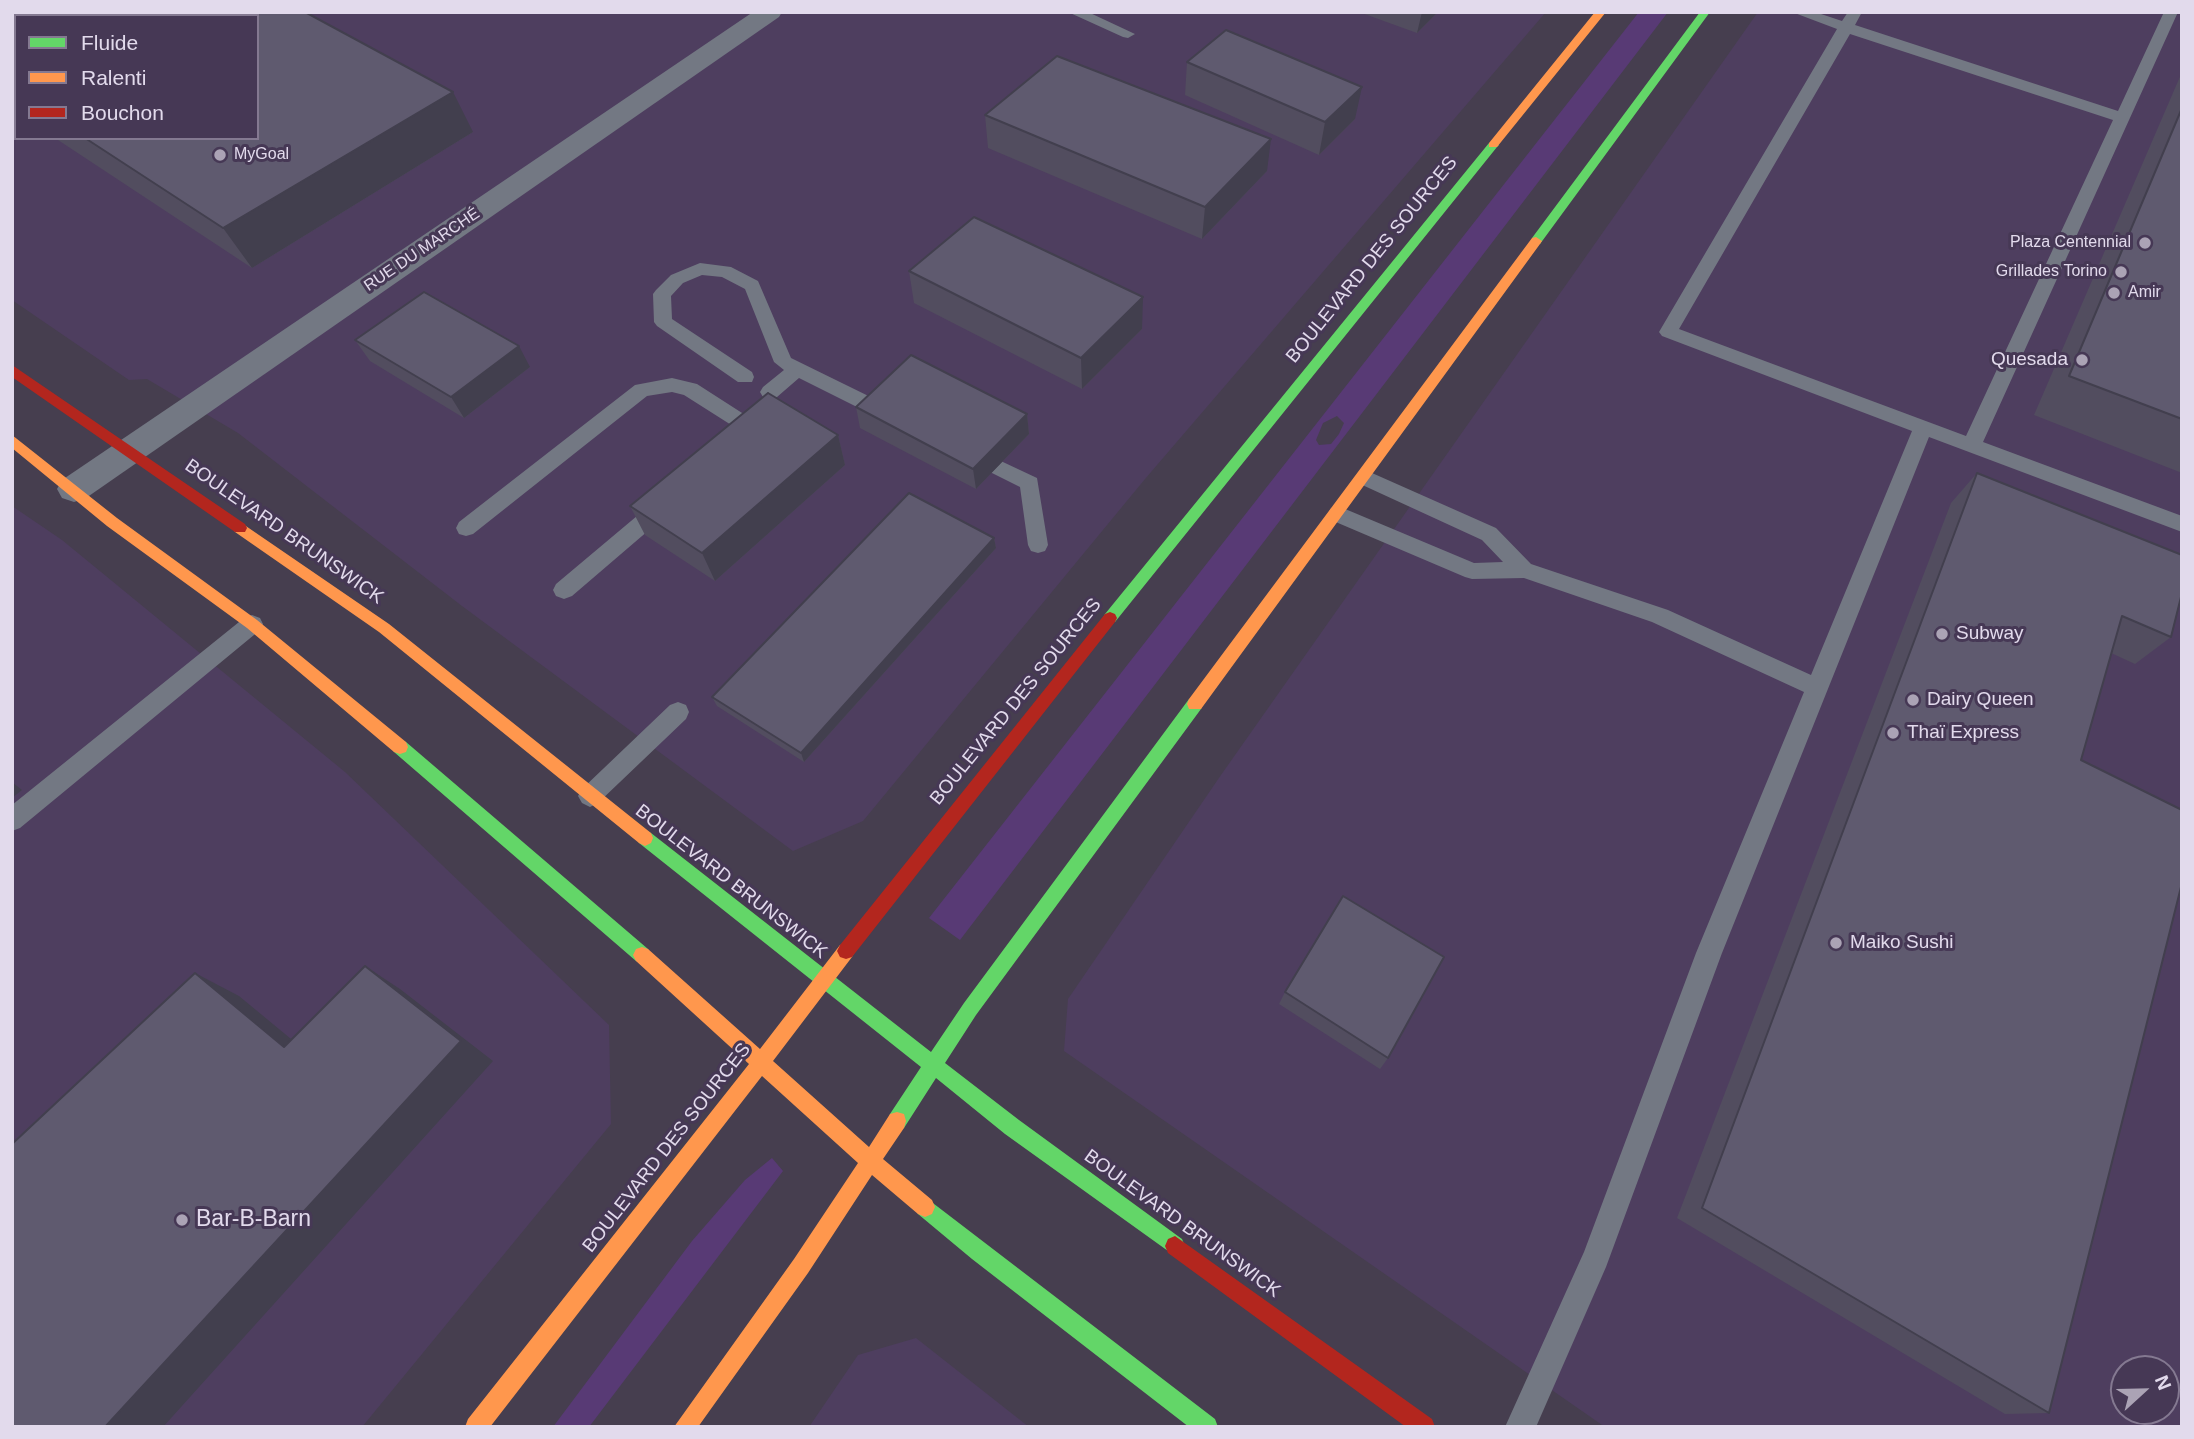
<!DOCTYPE html>
<meta charset="utf-8">
<style>
body{margin:0}
#map{position:relative;width:2194px;height:1439px;overflow:hidden;background:#463e4f;font-family:Helvetica,sans-serif}
canvas{display:block}
.frame{position:absolute;inset:0;border:14px solid #e2daec;pointer-events:none}
.legend{position:absolute;left:14px;top:14px;width:245px;height:126px;box-sizing:border-box;background:#463855;border:2px solid #847991;margin:0;padding:9px 12px;list-style:none;font-size:21px;color:#e2daec}
.legend li{display:flex;align-items:center;gap:14px;height:35px}
.legend b{width:35px;border:2px solid #847991}
.north{position:absolute;left:2110px;top:1355px;width:70px;height:70px;box-sizing:border-box;background:#463855;border:2px solid #847991;border-radius:50%;rotate:68deg;font-size:19px;font-weight:700;line-height:28px;text-align:center;color:#e2daec}
.north::after{content:'';display:block;margin:auto;width:24px;height:32px;background:#aba3b5;clip-path:polygon(50% 0,100% 100%,50% 72%,0 100%)}
</style>
<div id="map">
<canvas width="2194" height="1439"></canvas>
<div class="frame"></div>
<ul class="legend">
<li><b style="height:9px;background:#63d668"></b>Fluide</li>
<li><b style="height:9px;background:#ff974d"></b>Ralenti</li>
<li><b style="height:9px;background:#b3261e"></b>Bouchon</li>
</ul>
<div class="north">N</div>
</div>
<script>
const c = document.querySelector('canvas').getContext('2d');
c.lineJoin = 'round';
function fill(path, color) { c.fillStyle = color; c.fill(path, 'evenodd'); }
const poly = rows => new Path2D(rows.map(r => 'M' + r).join(''));
function strokePath(path, color, width, dash) { c.strokeStyle = color; c.lineWidth = width; c.lineCap = dash ? 'butt' : 'round'; c.setLineDash(dash || []); c.stroke(path); }
function label(font, color, halo, rows, align = 'center') {
  c.font = font + ' Helvetica,sans-serif'; c.lineWidth = 6; c.setLineDash([]); c.textBaseline = 'middle'; c.strokeStyle = halo; c.fillStyle = color; for (const [text, x, y, turn = 0] of rows) {
    c.save(); c.translate(x, y); c.rotate((+turn || 0) * Math.PI / 180); c.textAlign = isNaN(turn) ? turn : align; if (halo) c.strokeText(text, 0, 0); c.fillText(text, 0, 0); c.restore();
  }
}
const built = poly([
 [12,12,1546,12,1145,479,863,821,793,851,462,606,238,433,147,379,129,380,12,300],
 [16,16,257,16,257,138,16,138],
 [1758,12,2182,12,2182,1427,1605,1427,1064,1051,1068,999,1221,775],
 [2124,1369,2166,1369,2166,1411,2124,1411],
 [12,506,62,540,345,772,609,1025,611,1124,362,1427,12,1427],
 [916,1338,1029,1427,809,1427,858,1355]
]);
const green = poly([
 [1639,12,1668,12,960,940,929,918],
 [1337,416,1344,423,1339,434,1331,444,1319,445,1316,440,1323,423],
 [772,1158,783,1171,589,1427,553,1427,692,1241,745,1180]
]);
const lane = poly([
 [1068,12,1088,12,1135,34,1128,38,1123,37,1068,12],
 [1792,12,1815,12,1842,21,1848,12,1862,12,1855,25,2118,111,2164,12,2178,12,1983,442,2182,516,2182,532,1929,437,1722,953,1606,1267,1536,1427,1505,1427,1584,1252,1696,953,1804,692,1652,622,1524,578,1472,579,1465,577,1331,520,1328,514,1331,508,1338,506,1474,563,1503,562,1482,540,1358,483,1355,478,1358,473,1365,470,1372,473,1496,528,1531,564,1668,610,1811,675,1912,431,1662,336,1659,332,1837,29,1792,12],
 [1850,34,2113,120,1966,436,1679,329,1850,34],
 [700,263,731,267,758,281,791,358,897,410,900,415,897,420,883,420,799,378,777,397,763,397,760,392,763,387,784,370,774,362,745,289,722,277,702,275,683,283,671,296,672,319,752,372,754,377,752,382,738,382,657,326,654,322,653,294,656,290,671,275,700,263],
 [672,378,697,384,753,420,756,425,752,443,741,449,734,447,731,442,736,428,684,395,672,392,647,396,473,534,466,536,459,534,456,528,459,522,635,385,672,378],
 [971,447,1037,478,1048,545,1045,551,1038,553,1031,551,1028,545,1020,487,964,459,961,454,964,449,971,447],
 [663,498,670,500,673,506,670,512,572,596,564,599,556,596,553,590,556,584,656,500,663,498],
 [252,615,260,618,263,624,260,630,20,828,12,831,12,805,244,618,252,615],
 [678,702,686,705,689,712,686,719,598,803,590,807,582,803,578,796,582,789,670,705,678,702]
]);
const street = poly([
 [753,12,782,12,779,17,86,498,74,502,62,498,57,489,62,480,753,12]
]);
const fast = poly([
 [1700,12,1710,12,1540,244,1532,244,1532,238,1700,12],
 [1493,142,1499,145,1497,147,1115,622,1105,622,1103,618,1105,614,1489,143,1493,142],
 [1195,697,1201,699,1203,704,1201,709,976,1015,945,1063,1019,1120,1182,1239,1185,1246,1182,1253,1175,1256,1005,1134,936,1078,904,1128,897,1130,890,1128,888,1121,890,1114,921,1067,639,843,637,838,639,833,645,830,651,833,931,1052,964,1003,1189,699,1195,697],
 [400,740,406,742,648,949,651,955,648,961,642,963,636,961,394,752,392,747,394,742,400,740],
 [925,1197,1215,1419,1218,1427,1189,1427,972,1259,918,1214,915,1207,918,1200,925,1197]
]);
const slow = poly([
 [1595,12,1606,12,1497,147,1489,147,1489,143,1595,12],
 [1536,237,1542,241,1540,244,1201,709,1189,709,1187,704,1189,699,1532,238,1536,237],
 [12,435,117,518,257,620,406,742,408,747,406,752,400,754,394,752,247,628,107,526,12,448,12,435],
 [240,522,389,624,651,833,653,838,651,843,645,846,639,843,379,632,235,532,233,528,235,524,240,522],
 [846,943,852,945,855,951,852,957,773,1061,869,1147,890,1114,897,1112,904,1114,906,1121,904,1128,883,1159,932,1200,935,1207,932,1214,925,1217,918,1214,872,1175,808,1273,698,1427,674,1427,794,1259,858,1163,762,1076,490,1427,465,1427,468,1419,749,1064,636,961,633,955,636,949,642,947,648,949,760,1049,840,945,846,943]
]);
const jam = poly([
 [12,365,245,524,247,528,245,532,235,532,12,377,12,365],
 [1110,612,1115,614,1117,618,1115,622,852,957,846,959,840,957,837,951,840,945,1105,614,1110,612],
 [1175,1236,1432,1419,1435,1427,1406,1427,1168,1253,1165,1246,1168,1239,1175,1236]
]);
const wall = poly([
 [12,12,473,132,252,268,55,138,257,138,16,16,16,112,12,110],
 [1359,12,1438,12,1417,33],
 [1187,62,1355,119,1319,155,1185,95],
 [2182,72,2182,473,2034,415],
 [985,115,1267,171,1202,239,988,148],
 [909,271,1142,329,1082,389,914,303],
 [355,340,530,367,464,418,370,361],
 [856,407,1027,414,1029,434,976,489,860,428],
 [838,435,845,465,715,581,645,535,630,506],
 [1977,473,2171,637,2135,664,2111,653,2081,760,2049,1413,2005,1414,1677,1218,1951,503],
 [994,538,996,548,804,762,717,706,712,697],
 [1285,992,1388,1058,1380,1069,1279,1004]
]);
const shadedWall = poly([
 [1422,12,1438,12,1417,33],
 [1362,87,1355,119,1319,155,1325,122],
 [453,92,473,132,252,268,223,228],
 [1271,139,1267,171,1202,239,1205,207],
 [1143,297,1142,329,1082,389,1081,358],
 [519,346,530,367,464,418,451,397],
 [1027,414,1029,434,976,489,973,469],
 [838,435,845,465,715,581,702,553],
 [994,538,996,548,804,762,801,753],
 [12,782,22,790,12,798],
 [365,966,400,989,493,1061,163,1427,105,1427],
 [195,973,239,996,325,1067,284,1047]
]);
const building = poly([
 [12,12,305,12,453,92,223,228,85,138,257,138,257,16,16,16,16,93,12,91,12,12],
 [1226,30,1362,87,1325,122,1187,62,1226,30],
 [1057,56,1271,139,1205,207,985,115,1057,56],
 [2182,108,2182,419,2069,376,2182,108],
 [974,217,1143,297,1081,358,909,271,974,217],
 [424,292,519,346,451,397,355,340,424,292],
 [911,355,1027,414,973,469,856,407,911,355],
 [768,393,838,435,702,553,630,506,768,393],
 [1977,473,2182,555,2182,593,2171,637,2122,616,2081,760,2182,810,2182,883,2049,1413,1702,1208,1977,473],
 [909,493,994,538,801,753,712,697,909,493],
 [1343,896,1444,957,1388,1058,1285,992,1343,896],
 [365,966,461,1041,105,1427,12,1427,12,1144,195,973,284,1047,365,966]
]);
const markers = [
 [220,155,7,"#aba3b5"],
 [2145,243,7,"#aba3b5"],
 [2121,272,7,"#aba3b5"],
 [2114,293,7,"#aba3b5"],
 [2082,360,7,"#aba3b5"],
 [1942,634,7,"#aba3b5"],
 [1913,700,7,"#aba3b5"],
 [1893,733,7,"#aba3b5"],
 [1836,943,7,"#aba3b5"],
 [182,1220,7,"#aba3b5"]
];
const farPoinames = [
 ["MyGoal",234,155],
 ["Plaza Centennial",2131,243,"right"],
 ["Grillades Torino",2107,272,"right"],
 ["Amir",2128,293]
];
const farStreetnames = [
 ["RUE DU MARCHÉ",422,250,-34]
];
const streetNames = [
 ["BOULEVARD DES SOURCES",1372,260,-51],
 ["BOULEVARD BRUNSWICK",284,532,35],
 ["BOULEVARD DES SOURCES",1016,702,-51],
 ["BOULEVARD BRUNSWICK",731,882,38],
 ["BOULEVARD DES SOURCES",667,1148,-52],
 ["BOULEVARD BRUNSWICK",1182,1224,36]
];
const poiNames = [
 ["Quesada",2068,360,"right"],
 ["Subway",1956,634],
 ["Dairy Queen",1927,700],
 ["Thaï Express",1907,733],
 ["Maiko Sushi",1850,943]
];
const nearPoinames = [
 ["Bar-B-Barn",196,1220]
];
fill(built, '#4e3e5f');
fill(green, '#583a75');
fill(lane, '#737883');
fill(street, '#737883');
fill(fast, '#63d668');
fill(slow, '#ff974d');
fill(jam, '#b3261e');
fill(wall, '#524d5f');
fill(shadedWall, '#423f4e');
fill(building, '#5f5a6f');
strokePath(building, '#423f4e', 2);
for (const [x, y, r, color] of markers) { const dot = new Path2D(); dot.arc(x, y, r, 0, 2 * Math.PI); c.fillStyle = color; c.fill(dot); strokePath(dot, '#463855', 2.5); }
label('16px', '#e2daec', '#463855', farPoinames, 'left');
label('16px', '#e2daec', '#463855', farStreetnames);
label('19px', '#e2daec', '#463855', streetNames);
label('19px', '#e2daec', '#463855', poiNames, 'left');
label('23px', '#e2daec', '#463855', nearPoinames, 'left');
</script>
